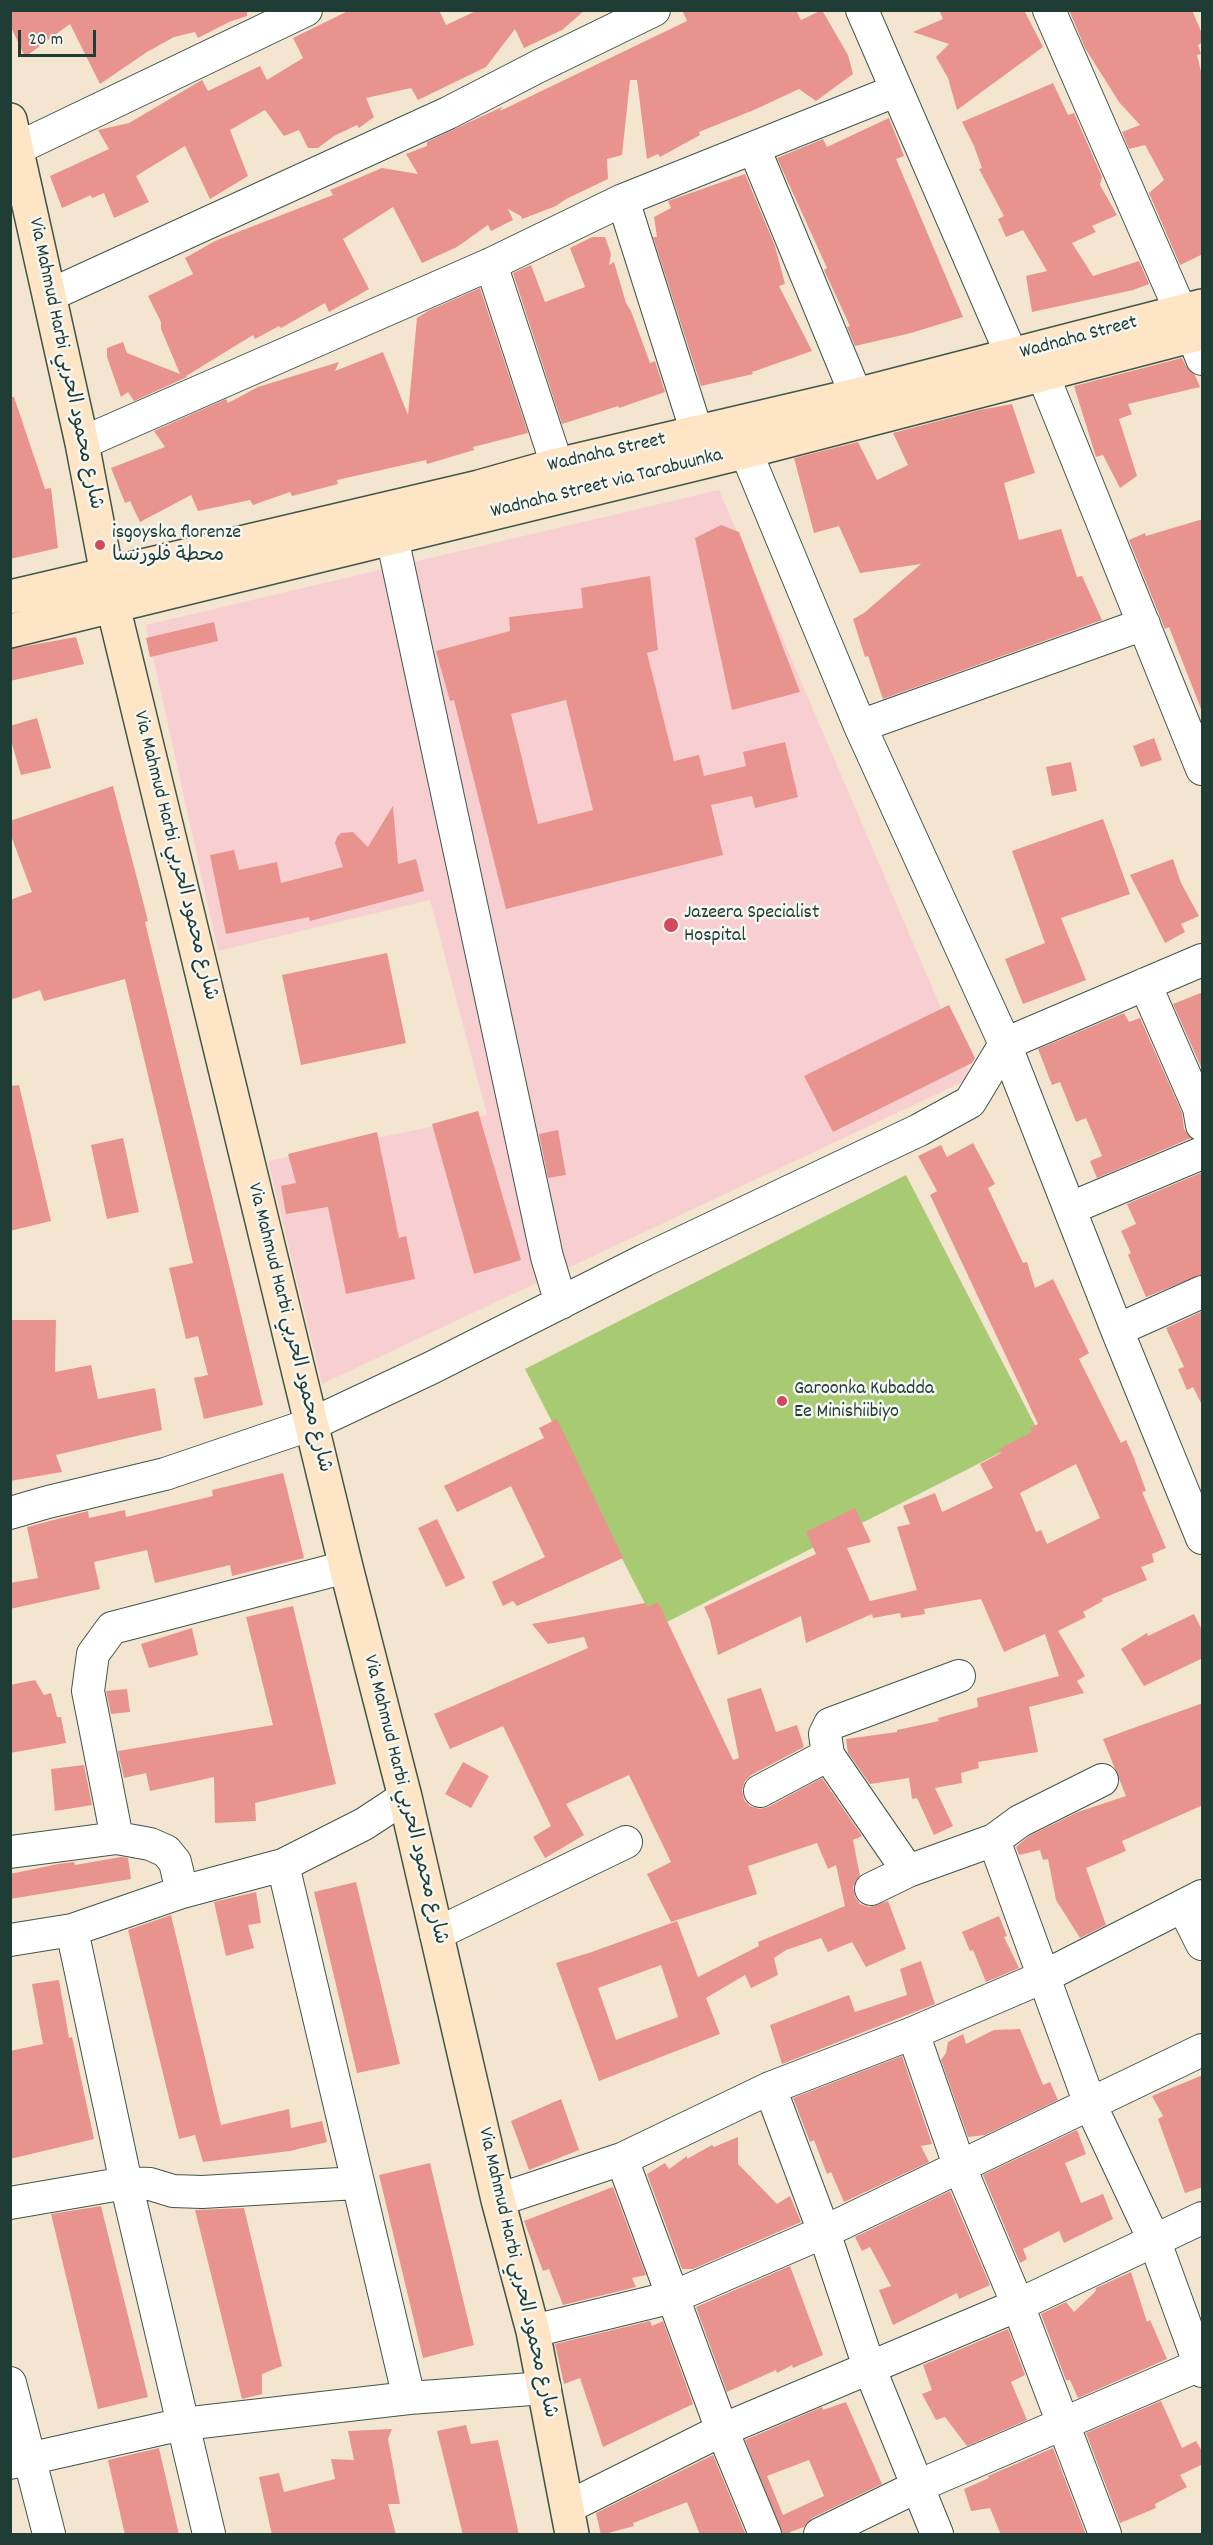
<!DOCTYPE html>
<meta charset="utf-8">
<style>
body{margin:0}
#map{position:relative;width:1213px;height:2545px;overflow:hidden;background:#f4e5d0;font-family:Dekko,sans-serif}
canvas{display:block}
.frame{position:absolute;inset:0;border:12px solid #1f3d34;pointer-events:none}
.scale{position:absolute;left:18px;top:30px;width:78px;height:27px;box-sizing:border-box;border:3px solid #1f3d34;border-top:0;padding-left:8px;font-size:18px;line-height:21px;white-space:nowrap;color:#1f3d34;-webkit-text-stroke:4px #f6f6f2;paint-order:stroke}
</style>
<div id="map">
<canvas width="1213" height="2545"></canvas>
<div class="frame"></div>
<div class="scale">20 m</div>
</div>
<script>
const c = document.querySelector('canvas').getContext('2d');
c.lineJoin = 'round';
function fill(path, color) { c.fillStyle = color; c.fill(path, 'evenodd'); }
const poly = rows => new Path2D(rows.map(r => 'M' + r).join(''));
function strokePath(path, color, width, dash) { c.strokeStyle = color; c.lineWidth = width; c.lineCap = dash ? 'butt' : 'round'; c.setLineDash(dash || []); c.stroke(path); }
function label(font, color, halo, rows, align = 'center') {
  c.font = font + ' Dekko,"Playpen Sans Arabic",sans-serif'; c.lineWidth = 5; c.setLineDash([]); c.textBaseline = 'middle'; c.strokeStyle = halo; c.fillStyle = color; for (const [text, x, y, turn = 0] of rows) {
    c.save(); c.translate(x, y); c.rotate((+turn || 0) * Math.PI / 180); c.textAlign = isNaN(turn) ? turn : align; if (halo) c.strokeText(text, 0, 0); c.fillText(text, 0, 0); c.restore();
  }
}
const built = poly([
 [719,490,971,1078,322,1384,268,1161,487,1115,430,900,218,951,146,625]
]);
const green = poly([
 [906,1175,1039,1433,657,1627,525,1369]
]);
const building = poly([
 [10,10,250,10,247,12,247,16,229,22,198,38,195,32,174,37,147,52,100,84,70,24,25,57,10,25],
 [350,10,439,10,446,25,478,10,585,10,562,30,524,48,515,29,486,67,418,100,411,88,366,98,374,117,359,128,357,125,334,136,318,148,308,148,299,130,284,136,265,110,230,130,248,176,210,199,185,146,136,176,149,202,114,218,104,193,92,198,91,195,62,208,50,176,109,149,98,130,129,123,202,80,208,91,260,66,267,80,303,58,293,38],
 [682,10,796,10,801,20,822,10,848,55,853,74,816,101,799,89,754,110,699,132,700,135,660,157,658,154,647,159,637,80,630,80,622,155,607,159,608,179,566,199,556,206,522,219,521,216,508,209,513,220,491,231,488,225,457,247,422,263,393,207,343,239,369,289,329,312,325,303,281,328,279,326,255,339,253,335,186,376,187,377,134,401,128,392,121,397,107,357,107,348,123,342,127,353,180,374,161,329,161,322,148,296,193,274,185,258,215,241,333,195,330,190,382,168,418,174,406,154,427,146,427,142,476,119,502,107,500,111,687,21],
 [939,10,1024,10,1043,47,957,110,948,78,936,57,949,44,913,32,943,19],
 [1069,10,1192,10,1203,36,1203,42,1198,45,1201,54,1197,55,1203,79,1203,254,1180,265,1149,193,1164,180,1145,145,1129,149,1122,132,1140,125,1119,102,1085,48],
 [1053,83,1068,115,1074,113,1102,177,1100,185,1117,215,1092,226,1096,232,1072,243,1093,276,1139,261,1149,284,1133,290,1032,312,1026,276,1047,271,1023,230,1006,237,998,219,1004,216,979,169,982,168,974,146,962,122],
 [889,118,904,156,896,159,963,317,911,333,855,346,847,327,850,326,824,270,827,268,777,158,823,139,827,147],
 [745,174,775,246,785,284,779,286,812,351,752,372,753,374,701,386,653,237,657,237,654,217,671,208,668,201],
 [592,237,605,237,611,254,609,265,614,262,626,303,631,311,650,363,655,361,665,392,619,408,618,406,562,424,513,273,531,265,545,302,585,287,570,248],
 [480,288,528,433,473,447,474,450,427,464,426,460,337,480,338,484,292,496,290,492,253,505,250,500,198,511,191,495,140,522,130,501,125,503,111,468,165,447,154,431,226,399,228,403,258,387,339,362,335,371,383,352,408,415,417,318,428,311],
 [1182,358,1186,366,1195,375,1200,387,1128,404,1132,414,1119,419,1137,476,1120,488,1103,455,1096,457,1074,386],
 [10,397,14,397,45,489,51,488,58,548,10,559],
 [1012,404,1035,473,1004,483,1019,540,1061,529,1077,577,1082,576,1102,620,883,699,868,656,865,657,853,619,864,613,921,564,860,573,839,526,814,533,794,458,858,442,877,480,908,465,893,433,980,410],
 [1203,519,1203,709,1201,709,1169,627,1165,629,1129,540,1145,533,1146,536],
 [721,525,739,532,800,692,732,710,695,538],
 [650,576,658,650,647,653,674,761,699,755,704,776,746,766,743,752,785,742,798,797,755,808,752,796,711,805,723,855,506,909,454,700,450,701,436,651,510,631,509,617,583,608,581,588],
 [566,700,593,810,538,824,511,714],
 [214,622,218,641,150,657,146,638],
 [76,637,84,664,10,681,10,649],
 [37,718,51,768,21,775,10,737,10,726],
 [1154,738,1162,760,1141,767,1133,746],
 [1071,762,1077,791,1052,796,1046,767],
 [113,786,148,921,145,922,263,1405,204,1419,194,1378,208,1375,198,1336,186,1339,169,1268,193,1263,125,979,44,1001,40,990,10,1000,10,900,32,892,10,833,10,821],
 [393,806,398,864,416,859,424,891,310,921,309,917,226,934,210,855,234,850,239,870,277,862,281,883,343,867,335,843,337,837,341,833,353,832,368,847],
 [1103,819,1130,894,1061,918,1086,980,1023,1004,1005,959,1045,943,1012,851],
 [1173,859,1181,883,1199,916,1181,924,1185,932,1165,943,1130,875],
 [387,953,406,1043,301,1065,282,975],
 [1203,992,1203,1071,1173,1004],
 [949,1005,975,1058,972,1063,833,1132,804,1076],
 [1124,1013,1129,1022,1140,1018,1182,1113,1184,1129,1191,1138,1097,1178,1090,1161,1102,1156,1086,1118,1076,1122,1060,1082,1052,1085,1038,1049],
 [19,1085,51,1221,10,1231,10,1086],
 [478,1111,521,1260,474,1274,432,1124],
 [558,1130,566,1175,548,1178,539,1134],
 [377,1132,399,1238,406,1236,415,1279,346,1294,328,1207,286,1214,281,1186,296,1183,288,1154],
 [123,1138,139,1212,107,1219,91,1145],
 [973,1143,995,1184,988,1188,1023,1263,1027,1262,1035,1288,1053,1279,1089,1353,1079,1359,1121,1443,1126,1440,1134,1458,1146,1491,1142,1492,1166,1548,1152,1554,1154,1562,1141,1567,1147,1580,1101,1599,1103,1601,1083,1612,1086,1617,1058,1631,1085,1676,1077,1681,1084,1693,1029,1707,1038,1752,978,1762,979,1768,961,1773,962,1783,935,1788,953,1826,934,1835,917,1798,912,1799,909,1778,870,1784,848,1753,846,1739,897,1732,897,1730,939,1721,938,1718,978,1707,977,1698,1059,1676,1045,1634,1004,1652,981,1599,924,1609,925,1614,901,1618,900,1613,873,1618,872,1614,806,1643,801,1616,718,1655,710,1620,704,1607,816,1554,806,1532,855,1508,871,1542,847,1548,870,1601,917,1590,897,1527,910,1524,903,1506,935,1493,942,1512,993,1488,980,1464,1001,1453,999,1449,1032,1432,1030,1428,1038,1424,930,1195,937,1191,918,1156,941,1145,947,1157],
 [1076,1464,1100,1518,1047,1544,1041,1530,1036,1532,1020,1493],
 [1203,1172,1203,1274,1146,1297,1128,1255,1131,1253,1121,1231,1136,1224,1127,1204],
 [1203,1311,1203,1407,1193,1387,1187,1390,1178,1369,1184,1367,1166,1328],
 [10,1320,56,1320,55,1372,91,1365,98,1399,155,1388,162,1430,56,1455,62,1472,10,1481],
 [557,1419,623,1558,517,1606,513,1601,503,1606,492,1582,545,1557,511,1486,457,1512,444,1486,544,1438,539,1428],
 [283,1473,304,1558,232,1576,230,1565,155,1583,147,1550,94,1562,100,1589,10,1609,10,1583,38,1578,27,1527,88,1511,89,1518,125,1510,126,1517,213,1496,212,1490],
 [437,1519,465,1578,446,1587,418,1528],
 [658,1602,733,1760,739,1758,727,1699,761,1688,776,1732,797,1725,804,1747,751,1775,745,1781,742,1790,744,1800,750,1806,759,1809,768,1807,822,1778,862,1836,853,1840,860,1876,853,1887,855,1897,860,1904,869,1907,888,1901,906,1949,866,1967,852,1942,828,1952,821,1938,786,1950,774,1958,778,1975,751,1988,745,1975,706,1998,720,2034,599,2081,556,1963,592,1952,677,1921,698,1977,759,1946,758,1942,845,1906,836,1865,828,1869,817,1843,748,1866,757,1894,671,1922,647,1874,671,1862,629,1775,566,1804,584,1835,545,1858,533,1837,551,1826,503,1726,450,1749,434,1714,588,1648,584,1637,548,1644,532,1624,645,1603,648,1607],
 [661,1965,678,2017,616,2040,598,1988],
 [293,1606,336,1784,255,1803,256,1821,215,1823,214,1777,150,1791,146,1773,124,1778,118,1751,273,1725,246,1617],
 [1194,1614,1203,1632,1203,1658,1144,1686,1121,1649,1147,1633,1148,1636],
 [192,1628,198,1655,149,1668,141,1644],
 [35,1680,44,1695,51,1693,57,1717,61,1717,66,1743,10,1753,10,1685],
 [127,1689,130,1712,111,1714,106,1691],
 [1203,1703,1203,1805,1122,1841,1126,1851,1086,1868,1106,1925,1080,1938,1056,1900,1048,1859,1043,1860,1040,1850,1019,1855,1016,1847,1029,1836,1078,1812,1126,1796,1103,1739],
 [463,1762,489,1776,471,1808,445,1794],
 [84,1765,92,1805,55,1811,51,1769],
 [121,1857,128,1858,131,1879,10,1899,10,1874,58,1864,74,1862,75,1865],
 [356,1882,400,2064,357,2073,314,1892],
 [256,1892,261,1923,248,1925,254,1948,226,1956,214,1902],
 [171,1915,221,2125,289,2109,291,2128,322,2121,327,2142,290,2151,203,2162,195,2135,179,2139,128,1930],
 [999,1916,1007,1936,1004,1937,1019,1968,986,1982,973,1950,970,1951,962,1932],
 [921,1961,935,2004,782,2064,770,2025,849,1995,855,2012,907,1995,900,1969],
 [59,1980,69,2038,72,2037,94,2139,10,2159,10,2051,43,2044,32,1984],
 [1020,2029,1043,2085,1050,2082,1058,2100,985,2135,968,2137,941,2060,946,2053,948,2042,963,2034,966,2044,994,2030],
 [902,2056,932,2144,921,2146,929,2162,844,2202,831,2172,827,2174,814,2140,810,2142,793,2098],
 [1203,2075,1203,2187,1185,2193,1158,2119,1163,2116,1152,2096],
 [561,2099,579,2150,529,2170,511,2121],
 [1077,2130,1086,2154,1065,2163,1081,2203,1103,2194,1113,2219,1064,2243,1059,2231,1023,2249,1027,2259,1020,2263,983,2175],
 [738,2137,738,2164,777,2204,790,2196,801,2222,693,2269,682,2269,647,2174,665,2163,669,2169,687,2156,687,2159,712,2145,714,2147],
 [430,2163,474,2345,423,2358,379,2175],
 [613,2187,646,2275,632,2278,636,2287,563,2305,549,2269,543,2271,524,2221],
 [950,2191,990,2285,959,2299,957,2293,893,2325,879,2290,891,2286,870,2247,862,2251,855,2237],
 [101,2206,148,2397,98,2409,51,2214],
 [244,2208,282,2366,262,2374,262,2394,242,2399,195,2210],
 [790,2266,823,2355,793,2368,792,2365,777,2373,776,2370,727,2392,696,2307],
 [1131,2272,1147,2322,1150,2320,1167,2359,1078,2398,1070,2380,1066,2380,1041,2314,1066,2302,1074,2312,1095,2292,1096,2288],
 [650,2321,652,2326,663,2321,693,2404,603,2447,580,2378,564,2384,555,2344],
 [1008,2329,1025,2375,1011,2382,1027,2420,967,2446,945,2417,936,2420,922,2394,932,2390,923,2365],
 [1161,2401,1182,2448,1196,2441,1203,2453,1203,2464,1180,2475,1187,2487,1155,2504,1156,2508,1120,2523,1086,2433],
 [846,2402,882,2484,812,2518,804,2527,790,2532,791,2535,783,2535,745,2440,822,2407,823,2410],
 [809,2460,824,2496,783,2515,767,2476],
 [466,2425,471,2444,498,2440,519,2535,463,2535,437,2431],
 [392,2429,388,2439,400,2504,388,2504,396,2535,272,2535,259,2477,279,2473,284,2492,335,2479,331,2459,354,2460,348,2431],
 [159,2448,179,2535,125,2535,108,2460],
 [1053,2448,1086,2535,1001,2535,990,2508,971,2511,964,2489,989,2478,988,2476],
 [713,2455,746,2535,700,2535,687,2502,633,2523,634,2526,601,2535,596,2513]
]);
const street = poly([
 [862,10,1012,356],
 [1049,10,1181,312],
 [18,148,306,10],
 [754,148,856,395],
 [623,200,697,433],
 [491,264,557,465],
 [50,295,448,113,539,66,654,10],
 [1193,336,1202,359],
 [1043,375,1202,769],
 [736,428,860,726,1005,1044,1117,1330,1202,1538],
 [82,443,491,264,623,200,895,91],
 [387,514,547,1257,561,1303],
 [860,726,1144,624],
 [1145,984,1199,1108,1202,1125],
 [1071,1208,1202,1153],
 [1117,1330,1202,1292],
 [10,1513,48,1502,165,1474,312,1424,431,1368,645,1260,919,1130,970,1102,1005,1044,1202,960],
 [828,1755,908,1871],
 [760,1791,828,1755,825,1734,830,1724,959,1676],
 [117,1838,88,1691,93,1654,112,1628,346,1567],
 [994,1840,1090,2104,1155,2242,1202,2371],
 [10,1852,117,1838,150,1844,166,1851,175,1862,182,1892],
 [283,1865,409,2398],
 [871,1889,908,1871,994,1840,1020,1821,1102,1780],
 [1183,1906,1202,1944],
 [72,1930,126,2183,209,2534],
 [436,1934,626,1842],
 [10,1940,72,1930,182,1892,283,1865,364,1824,405,1797],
 [913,2033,959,2165,1018,2305,1105,2534],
 [770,2088,824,2232,869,2367,937,2534],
 [622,2159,722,2430,765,2534],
 [498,2200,622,2159,770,2088,913,2033,1043,1977,1202,1896],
 [10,2203,126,2183,150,2184,173,2191,202,2192,357,2183],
 [533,2331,673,2297,824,2232,1202,2050],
 [10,2383,49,2534],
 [10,2463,183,2424,409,2398,545,2388],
 [568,2507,722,2430,1018,2305,1202,2218],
 [820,2534,918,2486,1202,2364]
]);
const secondary = poly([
 [10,120,82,443,113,606,346,1567,405,1797,498,2200,533,2331,572,2534],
 [10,597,479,487,557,465,856,395,1202,306],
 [10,631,744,452,1202,333]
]);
const markers = [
 [100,545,6,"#d1495b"],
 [671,925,8,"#d1495b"],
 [782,1401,6,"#d1495b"]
];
const streetNames = [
 ["Wadnaha Street",1079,339,-15],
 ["Via Mahmud Harbi شارع محمود الحربي",64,364,78],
 ["Wadnaha Street",607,454,-13],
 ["Wadnaha Street via Tarabuunka",607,485,-14],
 ["Via Mahmud Harbi شارع محمود الحربي",174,856,76],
 ["Via Mahmud Harbi شارع محمود الحربي",288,1328,76],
 ["Via Mahmud Harbi شارع محمود الحربي",404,1800,76],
 ["Via Mahmud Harbi شارع محمود الحربي",516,2273,77]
];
const poiNames = [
 ["isgoyska florenze",112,534],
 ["محطة فلورنسا",112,557],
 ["Jazeera Specialist",684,914],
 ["Hospital",684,937],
 ["Garoonka Kubadda",794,1390],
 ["Ee Minishiibiyo",794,1413]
];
fill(built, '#f7cfd1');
fill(green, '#a8ca73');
fill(building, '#e9938f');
strokePath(street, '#3f564b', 34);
strokePath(secondary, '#3f564b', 36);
strokePath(street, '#fff', 32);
strokePath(secondary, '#fde5c5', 33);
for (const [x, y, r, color] of markers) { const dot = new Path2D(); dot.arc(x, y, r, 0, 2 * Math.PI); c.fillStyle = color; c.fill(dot); strokePath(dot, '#f6f6f2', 2); }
label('20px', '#1f3d34', '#f6f6f2', streetNames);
label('20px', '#1f3d34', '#f6f6f2', poiNames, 'left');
</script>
